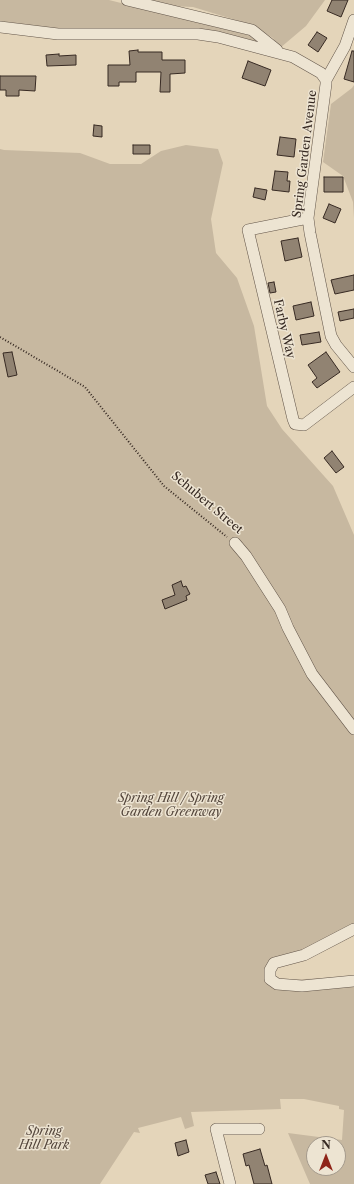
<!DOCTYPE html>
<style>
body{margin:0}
#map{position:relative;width:354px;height:1184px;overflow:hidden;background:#e4d5ba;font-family:"Libre Caslon Text",serif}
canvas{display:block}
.north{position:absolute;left:306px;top:1136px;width:40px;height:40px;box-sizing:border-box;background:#ede4d2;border:1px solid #a49a8c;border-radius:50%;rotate:0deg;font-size:11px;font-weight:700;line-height:16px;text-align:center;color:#372a23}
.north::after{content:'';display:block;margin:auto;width:14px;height:18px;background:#8f2418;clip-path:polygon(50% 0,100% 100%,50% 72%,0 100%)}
</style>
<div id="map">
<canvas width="354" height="1184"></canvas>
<div class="north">N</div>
</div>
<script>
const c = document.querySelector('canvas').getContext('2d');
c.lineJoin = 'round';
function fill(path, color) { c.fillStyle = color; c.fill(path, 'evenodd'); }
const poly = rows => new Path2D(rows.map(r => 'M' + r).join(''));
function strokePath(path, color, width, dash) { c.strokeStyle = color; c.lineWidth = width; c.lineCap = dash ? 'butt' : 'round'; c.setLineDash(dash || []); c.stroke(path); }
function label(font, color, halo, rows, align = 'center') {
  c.font = font + ' "Libre Caslon Text",serif'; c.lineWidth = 3; c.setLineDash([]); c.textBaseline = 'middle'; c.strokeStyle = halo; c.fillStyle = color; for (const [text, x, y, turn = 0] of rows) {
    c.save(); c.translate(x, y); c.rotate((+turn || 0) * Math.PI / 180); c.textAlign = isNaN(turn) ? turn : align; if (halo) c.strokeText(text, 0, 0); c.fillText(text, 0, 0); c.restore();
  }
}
const green = poly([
 [0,0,109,0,252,36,264,44,59,29,0,21],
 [145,0,325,0,306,26,280,48,273,38,252,25,193,7,168,6],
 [354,85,354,218,353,202,343,176,323,162,331,104,352,88],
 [186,145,218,149,223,163,211,219,216,253,237,278,254,326,267,406,282,429,333,486,354,535,354,933,277,966,273,971,276,978,290,980,354,976,354,1184,310,1184,288,1133,342,1140,344,1110,339,1109,339,1106,304,1099,280,1099,281,1109,191,1112,194,1126,185,1129,181,1117,138,1128,140,1133,134,1132,100,1184,0,1184,0,149,4,150,80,153,110,164,141,164,161,151],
 [314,1144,338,1144,338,1168,314,1168]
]);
const building = poly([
 [332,0,348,0,341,17,327,11,332,0],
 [317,32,327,38,318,52,308,45,317,32],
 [138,50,138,52,162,52,162,60,185,60,185,73,170,74,170,92,160,92,161,72,136,72,136,82,119,82,119,86,108,86,108,65,130,65,129,51,138,50],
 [352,51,354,51,354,82,344,79,352,51],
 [59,54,59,56,76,55,76,65,47,66,46,55,59,54],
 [248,61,271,70,265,86,242,78,248,61],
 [0,76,36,76,35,91,19,90,19,96,6,96,6,90,0,90,0,76],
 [94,125,102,126,102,137,93,136,94,125],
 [280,137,296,139,294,157,277,155,280,137],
 [133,145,150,145,150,154,133,154,133,145],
 [275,171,288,172,287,181,290,181,289,192,272,190,275,171],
 [324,177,343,177,343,192,324,192,324,177],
 [255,188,267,190,265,200,253,197,255,188],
 [329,204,341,209,335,223,323,218,329,204],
 [298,238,302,257,285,261,281,241,298,238],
 [354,275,354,290,335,294,331,280,354,275],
 [274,282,276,292,270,293,268,283,274,282],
 [311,302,314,316,296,320,293,306,311,302],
 [354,309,354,318,340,321,338,312,354,309],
 [319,332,321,342,302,345,300,335,319,332],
 [12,352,17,375,8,377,3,353,12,352],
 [326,352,340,372,317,388,312,382,317,378,308,365,326,352],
 [332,451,344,467,336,473,324,458,332,451],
 [181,581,183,587,186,586,190,594,186,596,187,600,165,609,162,600,175,595,172,585,181,581],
 [186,1140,189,1152,178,1156,175,1143,186,1140],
 [260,1149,265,1166,267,1165,272,1184,254,1184,249,1165,246,1166,243,1154,260,1149],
 [216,1172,220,1184,208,1184,205,1175,216,1172]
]);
const path = poly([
 [0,337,85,387,164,486,227,537]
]);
const minor = poly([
 [127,0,252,30,277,50],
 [0,27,58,34,198,34,218,37,293,57,321,73,326,80,326,84,308,218,310,233,331,336,336,345,354,367],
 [326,80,345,46,354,20],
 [308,218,248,230,293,419,295,424,304,425,354,387],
 [235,543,246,556,280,609,288,628,312,674,354,729],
 [354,929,304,955,274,963,270,970,270,979,277,984,302,986,354,981],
 [230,1184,216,1129,259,1129]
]);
const streetNames = [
 ["Spring Garden Avenue",305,154,-83],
 ["Farby Way",284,329,77],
 ["Schubert Street",207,503,40]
];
const parkNames = [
 ["Spring Hill / Spring",171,799],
 ["Garden Greenway",171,813],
 ["Spring",44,1132],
 ["Hill Park",44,1146]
];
fill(green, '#c7b8a0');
fill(building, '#918372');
strokePath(building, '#372a23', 1);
strokePath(minor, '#625549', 12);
strokePath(path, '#372a23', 2, [1, 2]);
strokePath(minor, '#ede4d2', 11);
label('12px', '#372a23', '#ede4d2', streetNames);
label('italic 12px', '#54463c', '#ede4d2', parkNames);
</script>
